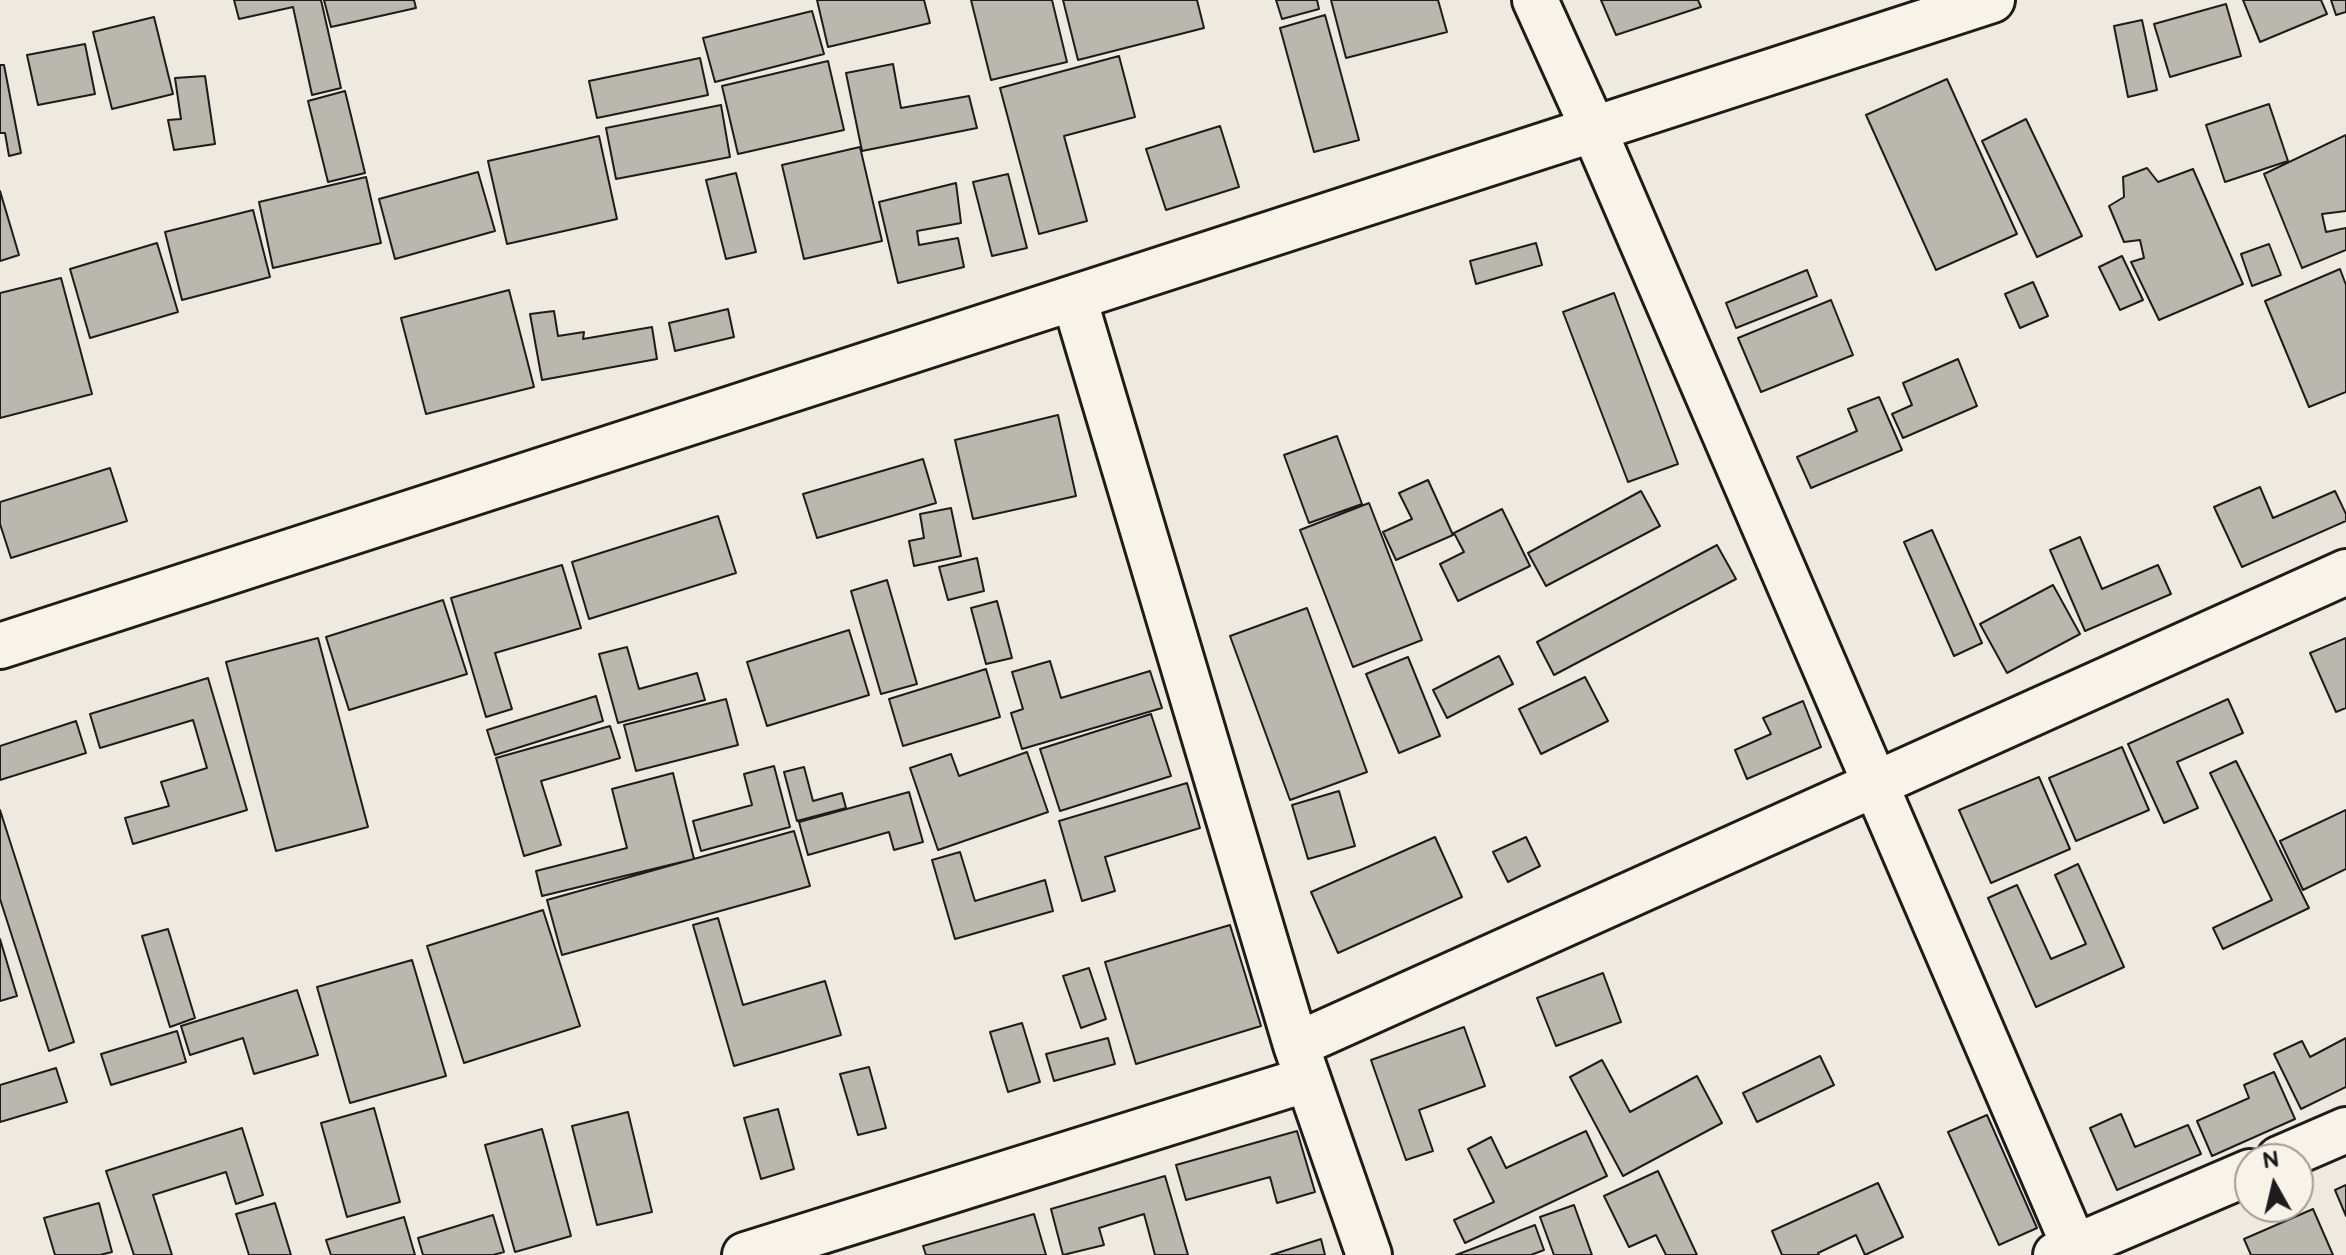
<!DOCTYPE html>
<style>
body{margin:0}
#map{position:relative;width:2346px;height:1255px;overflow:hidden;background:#eeeae0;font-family:"Balsamiq Sans",sans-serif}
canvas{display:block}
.north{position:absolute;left:2234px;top:1143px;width:80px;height:80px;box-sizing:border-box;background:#f7f3e8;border:2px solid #9f9d96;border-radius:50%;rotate:352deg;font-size:22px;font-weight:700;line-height:32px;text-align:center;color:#1c1c1c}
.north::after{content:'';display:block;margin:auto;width:28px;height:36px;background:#1c1c1c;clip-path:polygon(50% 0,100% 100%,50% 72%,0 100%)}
</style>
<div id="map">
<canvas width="2346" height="1255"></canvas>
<div class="north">N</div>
</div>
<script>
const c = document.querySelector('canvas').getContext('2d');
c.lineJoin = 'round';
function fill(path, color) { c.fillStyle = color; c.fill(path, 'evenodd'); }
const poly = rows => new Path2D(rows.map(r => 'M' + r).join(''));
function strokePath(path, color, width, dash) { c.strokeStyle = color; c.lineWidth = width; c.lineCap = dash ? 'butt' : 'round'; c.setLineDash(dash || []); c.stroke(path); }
const building = poly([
 [234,0,321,0,341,88,312,95,293,7,239,19,234,0],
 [324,0,414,0,416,8,331,27,324,0],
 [817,0,924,0,930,23,828,47,817,0],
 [971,0,1052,0,1067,62,991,80,971,0],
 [1063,0,1197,0,1204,28,1078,60,1063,0],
 [1276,0,1317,0,1319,9,1282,19,1276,0],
 [1331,0,1438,0,1447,32,1346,58,1331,0],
 [1601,0,1698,0,1701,7,1616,35,1601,0],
 [2243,0,2321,0,2327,14,2260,42,2243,0],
 [2331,0,2346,0,2346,12,2336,15,2331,0],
 [2226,4,2241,56,2170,77,2154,24,2226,4],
 [812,11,824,54,715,82,703,38,812,11],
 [1325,15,1359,140,1314,152,1280,28,1325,15],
 [154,17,173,94,112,109,93,32,154,17],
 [2142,20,2157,90,2128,97,2114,26,2142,20],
 [85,44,95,94,38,105,27,55,85,44],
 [1119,56,1135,117,1064,136,1087,221,1039,234,1000,88,1119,56],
 [700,58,708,95,597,118,589,81,700,58],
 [828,61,844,130,738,154,722,86,828,61],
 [893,64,901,108,969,96,977,128,862,151,846,73,893,64],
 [0,65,4,65,21,153,9,156,5,133,0,133,0,65],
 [205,76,215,144,174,150,168,120,181,119,175,78,205,76],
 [1947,79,2017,234,1936,270,1866,115,1947,79],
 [345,91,365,173,328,182,308,101,345,91],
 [2269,104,2288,161,2225,182,2206,125,2269,104],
 [721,105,730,157,616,179,606,128,721,105],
 [2026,119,2082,236,2037,257,1982,141,2026,119],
 [1220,126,1239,187,1166,210,1146,149,1220,126],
 [2346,135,2346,211,2322,214,2326,232,2346,228,2346,250,2302,268,2264,174,2346,135],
 [599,136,617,219,507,244,488,161,599,136],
 [860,147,882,241,804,259,782,165,860,147],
 [2147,168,2158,182,2193,169,2243,284,2159,320,2131,262,2144,258,2140,240,2124,242,2109,206,2124,197,2123,177,2147,168],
 [478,172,495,231,395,259,379,199,478,172],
 [736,173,756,252,726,259,706,180,736,173],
 [1008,174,1027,248,992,256,973,182,1008,174],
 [366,177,381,243,273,268,259,202,366,177],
 [956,183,961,223,917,231,919,245,958,238,964,267,898,283,879,202,956,183],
 [0,191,19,255,0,261,0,191],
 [253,210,270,277,182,300,165,232,253,210],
 [157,243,178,312,90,338,70,269,157,243],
 [1536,243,1542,265,1476,284,1470,261,1536,243],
 [2269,244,2281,275,2252,286,2241,254,2269,244],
 [2122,256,2143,300,2120,310,2099,267,2122,256],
 [2340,269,2346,285,2346,392,2309,407,2265,301,2340,269],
 [1807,270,1817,296,1736,328,1726,303,1807,270],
 [61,278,92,394,0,418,0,293,61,278],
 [2033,282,2048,316,2020,328,2005,294,2033,282],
 [509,290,534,387,426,414,401,318,509,290],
 [1614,293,1678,464,1628,482,1563,312,1614,293],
 [1831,300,1853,355,1761,392,1738,338,1831,300],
 [728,309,734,337,675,351,669,323,728,309],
 [554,311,558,336,584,332,583,339,652,327,657,359,542,380,530,314,554,311],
 [1958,359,1977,406,1903,438,1892,414,1912,405,1903,383,1958,359],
 [1879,397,1902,450,1811,488,1797,457,1857,431,1848,409,1879,397],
 [1058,415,1076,496,973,519,955,440,1058,415],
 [1337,436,1362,504,1309,523,1284,455,1337,436],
 [923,459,936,503,817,538,803,494,923,459],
 [110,468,127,521,11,558,0,524,0,502,110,468],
 [1428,480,1453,535,1396,560,1383,532,1412,519,1399,493,1428,480],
 [2260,487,2273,518,2335,491,2346,514,2346,521,2242,567,2214,507,2260,487],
 [1641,491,1660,526,1546,586,1528,553,1641,491],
 [1369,503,1422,640,1353,667,1300,530,1369,503],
 [951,508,961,556,914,566,909,541,924,538,920,514,951,508],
 [1502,509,1530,566,1458,601,1440,564,1464,552,1454,533,1502,509],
 [718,516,736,573,589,619,572,562,718,516],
 [1932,530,1982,643,1954,656,1904,542,1932,530],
 [2080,537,2102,589,2158,565,2171,594,2085,631,2050,550,2080,537],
 [1717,545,1736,579,1554,675,1537,642,1717,545],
 [977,558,984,591,948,600,939,567,977,558],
 [562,565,581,628,495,653,512,709,486,717,451,598,562,565],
 [887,580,917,684,881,694,851,591,887,580],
 [2053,585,2080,634,2007,673,1980,624,2053,585],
 [443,600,467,674,349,710,326,637,443,600],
 [997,601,1012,658,986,664,971,608,997,601],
 [1307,608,1367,772,1290,800,1230,636,1307,608],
 [849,630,869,695,767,726,747,662,849,630],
 [318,638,368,827,276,851,226,662,318,638],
 [2346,638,2346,708,2336,712,2310,653,2346,638],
 [627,647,639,689,697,673,705,700,618,723,599,654,627,647],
 [1499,656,1513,684,1447,718,1433,690,1499,656],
 [1408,657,1440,736,1399,753,1366,674,1408,657],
 [1050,661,1061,698,1150,671,1162,708,1022,749,1011,713,1023,709,1012,672,1050,661],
 [986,669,1000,717,903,746,889,699,986,669],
 [1585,677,1608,721,1541,754,1519,709,1585,677],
 [208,678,247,810,133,844,125,818,169,806,161,782,207,768,193,720,100,748,90,714,208,678],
 [596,696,603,721,495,755,487,730,596,696],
 [726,699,738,745,636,771,624,725,726,699],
 [2228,699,2243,733,2177,762,2198,808,2164,823,2128,744,2228,699],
 [1803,701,1821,747,1747,779,1735,750,1771,734,1763,718,1803,701],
 [1151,714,1171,776,1060,811,1040,749,1151,714],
 [76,721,86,753,0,780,0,746,76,721],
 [610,726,620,758,541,781,561,845,524,856,496,758,610,726],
 [2122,747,2149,810,2076,841,2049,778,2122,747],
 [1027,752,1048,812,938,850,910,768,951,754,959,776,1027,752],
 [2236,761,2309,908,2223,949,2213,928,2272,900,2210,773,2236,761],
 [774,766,790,827,701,851,693,821,752,805,744,774,774,766],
 [804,767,813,801,842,793,846,808,797,821,784,772,804,767],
 [673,773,694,859,542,896,536,871,627,848,612,789,673,773],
 [2039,777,2070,849,1991,883,1959,810,2039,777],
 [1187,783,1200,828,1105,857,1115,891,1082,901,1059,821,1187,783],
 [1339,791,1355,846,1308,859,1292,805,1339,791],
 [909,792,923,842,894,850,889,832,808,855,799,822,909,792],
 [0,810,74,1042,49,1051,0,899,0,810],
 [2346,810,2346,869,2303,890,2280,841,2346,810],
 [794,831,810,886,562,955,547,900,794,831],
 [1435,837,1462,897,1338,953,1311,892,1435,837],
 [1526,837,1540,866,1508,882,1493,852,1526,837],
 [960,852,975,901,1045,880,1053,911,955,939,932,860,960,852],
 [2078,864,2124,967,2036,1007,1988,898,2017,885,2051,959,2086,944,2055,875,2078,864],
 [543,910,580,1026,464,1063,427,946,543,910],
 [718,918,743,1005,825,981,841,1035,734,1066,693,925,718,918],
 [1230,925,1261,1026,1136,1064,1105,962,1230,925],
 [168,929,195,1018,170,1027,142,936,168,929],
 [0,939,17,996,0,1001,0,939],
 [412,960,446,1076,350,1103,317,987,412,960],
 [1089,968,1106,1019,1081,1028,1063,976,1089,968],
 [1603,973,1621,1022,1556,1046,1537,998,1603,973],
 [297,990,318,1055,254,1074,243,1038,190,1055,181,1026,297,990],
 [1022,1023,1040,1082,1008,1092,990,1032,1022,1023],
 [1464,1027,1485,1086,1419,1110,1433,1151,1406,1160,1371,1060,1464,1027],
 [177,1031,186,1062,111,1085,101,1054,177,1031],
 [1108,1038,1115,1064,1054,1081,1046,1054,1108,1038],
 [2346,1038,2346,1087,2301,1109,2274,1054,2302,1041,2310,1057,2346,1038],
 [1820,1056,1834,1085,1757,1122,1743,1093,1820,1056],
 [1602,1060,1630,1112,1697,1076,1722,1123,1623,1176,1570,1077,1602,1060],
 [869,1067,886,1128,858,1135,840,1074,869,1067],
 [56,1068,67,1102,0,1122,0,1085,56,1068],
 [2274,1072,2295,1119,2212,1156,2197,1121,2249,1098,2244,1085,2274,1072],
 [374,1108,400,1202,347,1217,321,1123,374,1108],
 [778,1109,794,1169,761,1179,744,1118,778,1109],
 [628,1112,652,1212,597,1225,572,1126,628,1112],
 [2121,1114,2135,1147,2188,1125,2201,1154,2117,1190,2090,1128,2121,1114],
 [1987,1115,2037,1228,1999,1245,1948,1132,1987,1115],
 [242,1128,263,1195,236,1204,226,1172,153,1195,172,1255,134,1255,106,1171,242,1128],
 [542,1129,571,1236,515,1252,485,1145,542,1129],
 [1297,1131,1315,1192,1277,1203,1270,1177,1186,1200,1176,1165,1297,1131],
 [1586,1131,1607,1176,1465,1243,1454,1220,1494,1202,1468,1149,1491,1137,1506,1168,1586,1131],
 [1658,1171,1697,1255,1666,1255,1656,1235,1629,1247,1604,1196,1658,1171],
 [1165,1176,1188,1255,1155,1255,1144,1214,1099,1228,1104,1245,1063,1255,1051,1209,1165,1176],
 [1878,1183,1903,1237,1865,1255,1856,1235,1818,1253,1819,1255,1782,1255,1772,1231,1878,1183],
 [2346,1185,2346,1216,2335,1190,2346,1185],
 [99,1203,112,1252,100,1255,55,1255,44,1218,99,1203],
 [275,1203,291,1255,249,1255,236,1214,275,1203],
 [1574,1205,1592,1255,1554,1255,1540,1217,1574,1205],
 [2313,1209,2333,1255,2251,1255,2244,1239,2313,1209],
 [1034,1214,1046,1255,926,1255,923,1246,1034,1214],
 [493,1215,504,1252,493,1255,423,1255,418,1238,493,1215],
 [404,1217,415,1255,331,1255,326,1240,404,1217],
 [1535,1225,1544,1250,1531,1255,1456,1255,1535,1225],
 [1321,1239,1325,1255,1271,1255,1321,1239]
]);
const minor = poly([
 [1535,0,1593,128,2078,1255],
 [1074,298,1296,1045,1369,1255],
 [0,646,1992,0],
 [1296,1045,2346,572],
 [2279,1159,2346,1130],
 [745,1255,1308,1079],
 [2056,1255,2250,1172]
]);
fill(building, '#bab7af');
strokePath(building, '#1c1c1c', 2);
strokePath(minor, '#1c1c1c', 50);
strokePath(minor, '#f7f3e8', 44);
</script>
